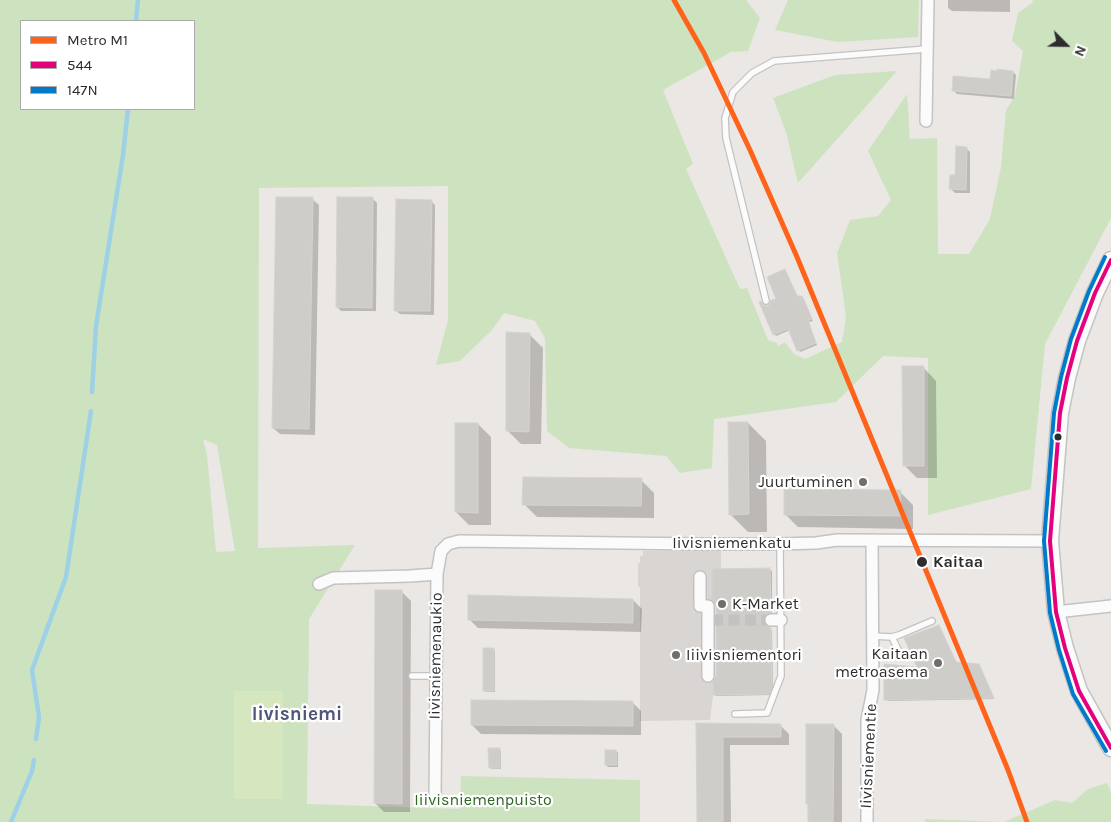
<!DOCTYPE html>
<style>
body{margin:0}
#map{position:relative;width:1111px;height:822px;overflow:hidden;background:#eae7e4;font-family:Karla,sans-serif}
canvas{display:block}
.legend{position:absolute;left:20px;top:20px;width:175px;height:90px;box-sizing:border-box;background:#fff;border:1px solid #ababab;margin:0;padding:6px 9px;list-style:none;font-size:15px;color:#2d2d2d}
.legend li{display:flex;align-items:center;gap:10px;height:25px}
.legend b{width:25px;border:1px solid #ababab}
.north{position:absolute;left:1041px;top:20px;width:50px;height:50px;-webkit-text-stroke:4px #fff;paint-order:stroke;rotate:113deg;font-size:14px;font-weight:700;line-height:20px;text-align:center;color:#2d2d2d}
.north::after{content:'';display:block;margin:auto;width:18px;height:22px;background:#2d2d2d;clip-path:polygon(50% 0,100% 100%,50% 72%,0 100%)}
</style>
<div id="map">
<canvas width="1111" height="822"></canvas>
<ul class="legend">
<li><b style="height:6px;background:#ff6319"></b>Metro M1</li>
<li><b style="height:6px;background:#e5007d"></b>544</li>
<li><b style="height:6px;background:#007ac9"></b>147N</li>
</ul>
<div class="north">N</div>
</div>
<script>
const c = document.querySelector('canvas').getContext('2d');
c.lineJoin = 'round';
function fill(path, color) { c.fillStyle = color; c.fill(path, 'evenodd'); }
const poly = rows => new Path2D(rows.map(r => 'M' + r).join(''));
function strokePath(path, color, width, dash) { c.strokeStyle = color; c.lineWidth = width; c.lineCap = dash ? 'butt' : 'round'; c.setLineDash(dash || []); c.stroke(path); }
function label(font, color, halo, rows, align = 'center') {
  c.font = font + ' Karla,sans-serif'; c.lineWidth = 4.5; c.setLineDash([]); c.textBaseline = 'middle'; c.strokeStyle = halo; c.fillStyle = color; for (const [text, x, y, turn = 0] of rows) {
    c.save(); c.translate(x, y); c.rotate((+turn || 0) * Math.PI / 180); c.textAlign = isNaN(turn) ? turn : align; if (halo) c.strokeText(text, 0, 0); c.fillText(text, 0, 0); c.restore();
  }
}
const green = poly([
 [0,0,746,0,760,18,748,51,731,52,663,90,693,164,686,169,740,289,747,288,768,340,777,343,778,346,785,342,794,354,805,359,842,342,846,317,837,253,850,220,878,216,891,200,868,151,907,94,910,139,937,138,938,254,969,254,990,219,1001,167,1006,110,1015,96,1023,51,1012,41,1018,13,1032,3,1033,0,1111,0,1111,218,1045,344,1031,489,928,515,928,358,883,356,836,402,714,419,712,468,680,473,666,456,569,448,547,431,545,338,535,321,504,313,492,330,460,361,436,365,448,320,448,186,259,188,258,548,355,545,309,619,307,804,460,809,461,776,640,780,640,822,0,822],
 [21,21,194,21,194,109,21,109],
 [203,439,217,445,235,551,216,552,207,455],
 [788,0,919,0,918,37,838,42,775,30],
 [897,71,855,119,798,183,786,132,773,98,835,75],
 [1107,783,1111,792,1111,822,925,822,925,819,1004,822,1055,800,1072,803,1088,789]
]);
const pitch = poly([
 [234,691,283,691,283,799,234,799]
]);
const plaza = poly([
 [643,551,721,551,721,569,712,569,713,695,710,720,640,721,640,587,638,587,638,563,640,563,640,556,643,556]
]);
const shadow = poly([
 [948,0,1010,0,1010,12,952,11,948,8],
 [1013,72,1016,75,1014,99,957,94,953,90,991,81],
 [966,148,970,152,970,193,955,193,951,189],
 [312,199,319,205,315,435,280,434,273,428],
 [373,199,377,203,376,311,341,311,337,307],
 [431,201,435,205,434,315,400,314,395,310],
 [785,270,798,297,802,297,804,299,813,321,808,322,817,345,800,352,790,330,776,336,774,334,764,306,767,307,778,300],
 [530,335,543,348,541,444,521,444,508,431],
 [924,368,936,381,937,478,917,478,904,465],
 [748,423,766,441,767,532,748,532,730,514],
 [478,424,491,437,491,525,469,525,456,512],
 [641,480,654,493,654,518,537,517,524,504],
 [900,492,913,505,913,529,798,527,785,514],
 [770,570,772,571,772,614,769,615,765,622,766,626,772,631,773,690,771,695,716,696,714,694],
 [402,592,411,601,410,812,384,812,375,803],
 [633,600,642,609,641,632,478,628,469,619],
 [939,627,957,663,980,667,994,699,888,701,886,699,920,668],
 [494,650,495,651,495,692,486,692,485,690],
 [632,702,641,711,641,735,481,734,472,725],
 [697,725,780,725,789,734,789,745,730,745,731,822,698,822],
 [807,725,833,725,842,734,842,822,808,822],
 [499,749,501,751,501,769,492,769,490,767],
 [616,751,618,753,618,767,608,767,606,765]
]);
const stream = poly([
 [136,21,138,0],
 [92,392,96,326,123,155,128,109],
 [36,739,39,717,32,670,66,577,91,411],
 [11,822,32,771,34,760]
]);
const building = poly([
 [997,69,1013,71,1011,96,952,91,953,76,990,79,991,70,997,71,997,69],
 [956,146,967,147,966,190,949,189,950,175,955,175,956,146],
 [276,197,313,197,309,429,272,428,276,197],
 [337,197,373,197,372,308,336,307,337,197],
 [396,199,432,200,430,311,394,311,396,199],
 [785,269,797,296,802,296,812,319,808,320,816,343,797,351,788,329,773,335,759,302,761,301,763,305,767,306,770,304,771,300,776,299,767,277,785,269],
 [506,332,530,333,529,432,506,431,506,332],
 [902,366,924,366,924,466,903,466,902,366],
 [728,422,748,422,749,514,729,515,728,422],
 [455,423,478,423,478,513,455,512,455,423],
 [523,477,642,478,641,506,522,505,523,477],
 [784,489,901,490,900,516,784,515,784,489],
 [770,568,771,613,767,614,764,620,765,624,771,628,772,688,769,694,713,695,713,682,716,676,716,606,712,600,712,569,770,568],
 [375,590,402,590,402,804,374,803,375,590],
 [468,595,633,599,633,623,468,620,468,595],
 [939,625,956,662,979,664,994,698,884,700,884,664,917,667,904,638,939,625],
 [483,648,494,648,494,691,483,691,483,648],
 [471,700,633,701,633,726,471,725,471,700],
 [696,723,781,724,781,737,723,737,723,822,697,822,696,723],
 [806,724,834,724,833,822,808,822,808,804,806,804,806,724],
 [488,748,500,748,500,768,489,768,488,748],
 [605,750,616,750,617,765,605,765,605,750]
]);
const streetTunnel = poly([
 [712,620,771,620]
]);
const lane = poly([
 [766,301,726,138,725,118,733,92,752,73,774,61,927,49],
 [872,636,892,637,899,635,932,621],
 [892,637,901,656],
 [412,676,436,676],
 [735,714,767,713,781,676,780,544]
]);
const street = poly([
 [926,121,928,0],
 [700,577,700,606,708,606,708,676],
 [319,584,333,578,410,576,437,574],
 [1056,612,1111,606],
 [771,620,781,620],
 [435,798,437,574,441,551,448,544,459,541,700,544,780,544,816,543,837,540,1050,541],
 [867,822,867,720,873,690,872,540]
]);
const secondary = poly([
 [1111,260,1095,293,1077,341,1067,378,1060,413,1050,541,1056,612,1065,648,1079,691,1111,748]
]);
const bus1 = poly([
 [1111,260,1095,293,1077,341,1067,378,1060,413,1050,541,1056,612,1065,648,1079,691,1111,748]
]);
const bus2 = poly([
 [1105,257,1089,291,1071,339,1061,377,1054,413,1044,541,1050,613,1059,650,1073,694,1106,751]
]);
const metro1 = poly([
 [674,0,704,53,750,150,797,257,1008,770,1027,822]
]);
const markers = [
 [1058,437,4.5,"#2d2d2d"],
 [863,482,5,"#6f6e6d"],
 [922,562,6,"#2d2d2d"],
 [722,604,5,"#6f6e6d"],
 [676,655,5,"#6f6e6d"],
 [938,663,5,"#6f6e6d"]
];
const poiNames = [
 ["Juurtuminen",853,482],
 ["K-Market",732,604,"left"],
 ["Kaitaan",928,654],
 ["metroasema",928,672],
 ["Iiivisniementori",686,655,"left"]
];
const streetNames = [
 ["Iivisniemenkatu",732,543],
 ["Iivisniemenaukio",436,656,-89],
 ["Iivisniementie",869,756,-87]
];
const stopNames = [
 ["Kaitaa",933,562]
];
const parkNames = [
 ["Iiivisniemenpuisto",483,800]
];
const quarterNames = [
 ["Iivisniemi",297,715]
];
fill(green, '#cde3c0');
fill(pitch, '#d6e6be');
fill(plaza, '#d8d5d2');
fill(shadow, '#0003');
strokePath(stream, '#9ed1e5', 4.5);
fill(building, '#cfcdca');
strokePath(building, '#d5d3d0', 1);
strokePath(streetTunnel, '#c4c2bf', 11, [11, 5.5]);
strokePath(lane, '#c4c3c3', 8);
strokePath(street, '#c4c3c3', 14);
strokePath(secondary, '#c4c3c3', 19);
strokePath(lane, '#fcfbfb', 5.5);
strokePath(street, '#fcfbfb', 11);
strokePath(secondary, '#fcfbfb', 16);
strokePath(bus1, '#e5007d', 4);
strokePath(bus2, '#007ac9', 4);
strokePath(metro1, '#ff6319', 5);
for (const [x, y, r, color] of markers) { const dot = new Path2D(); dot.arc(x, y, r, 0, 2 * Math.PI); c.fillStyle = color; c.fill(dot); strokePath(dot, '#fff', 2); }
label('16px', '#2d2d2d', '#fff', poiNames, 'right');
label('16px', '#2d2d2d', '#fff', streetNames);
label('bold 16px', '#2d2d2d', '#fff', stopNames, 'left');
label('16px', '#2d6621', '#fff', parkNames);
label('bold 19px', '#50567a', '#fff', quarterNames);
</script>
